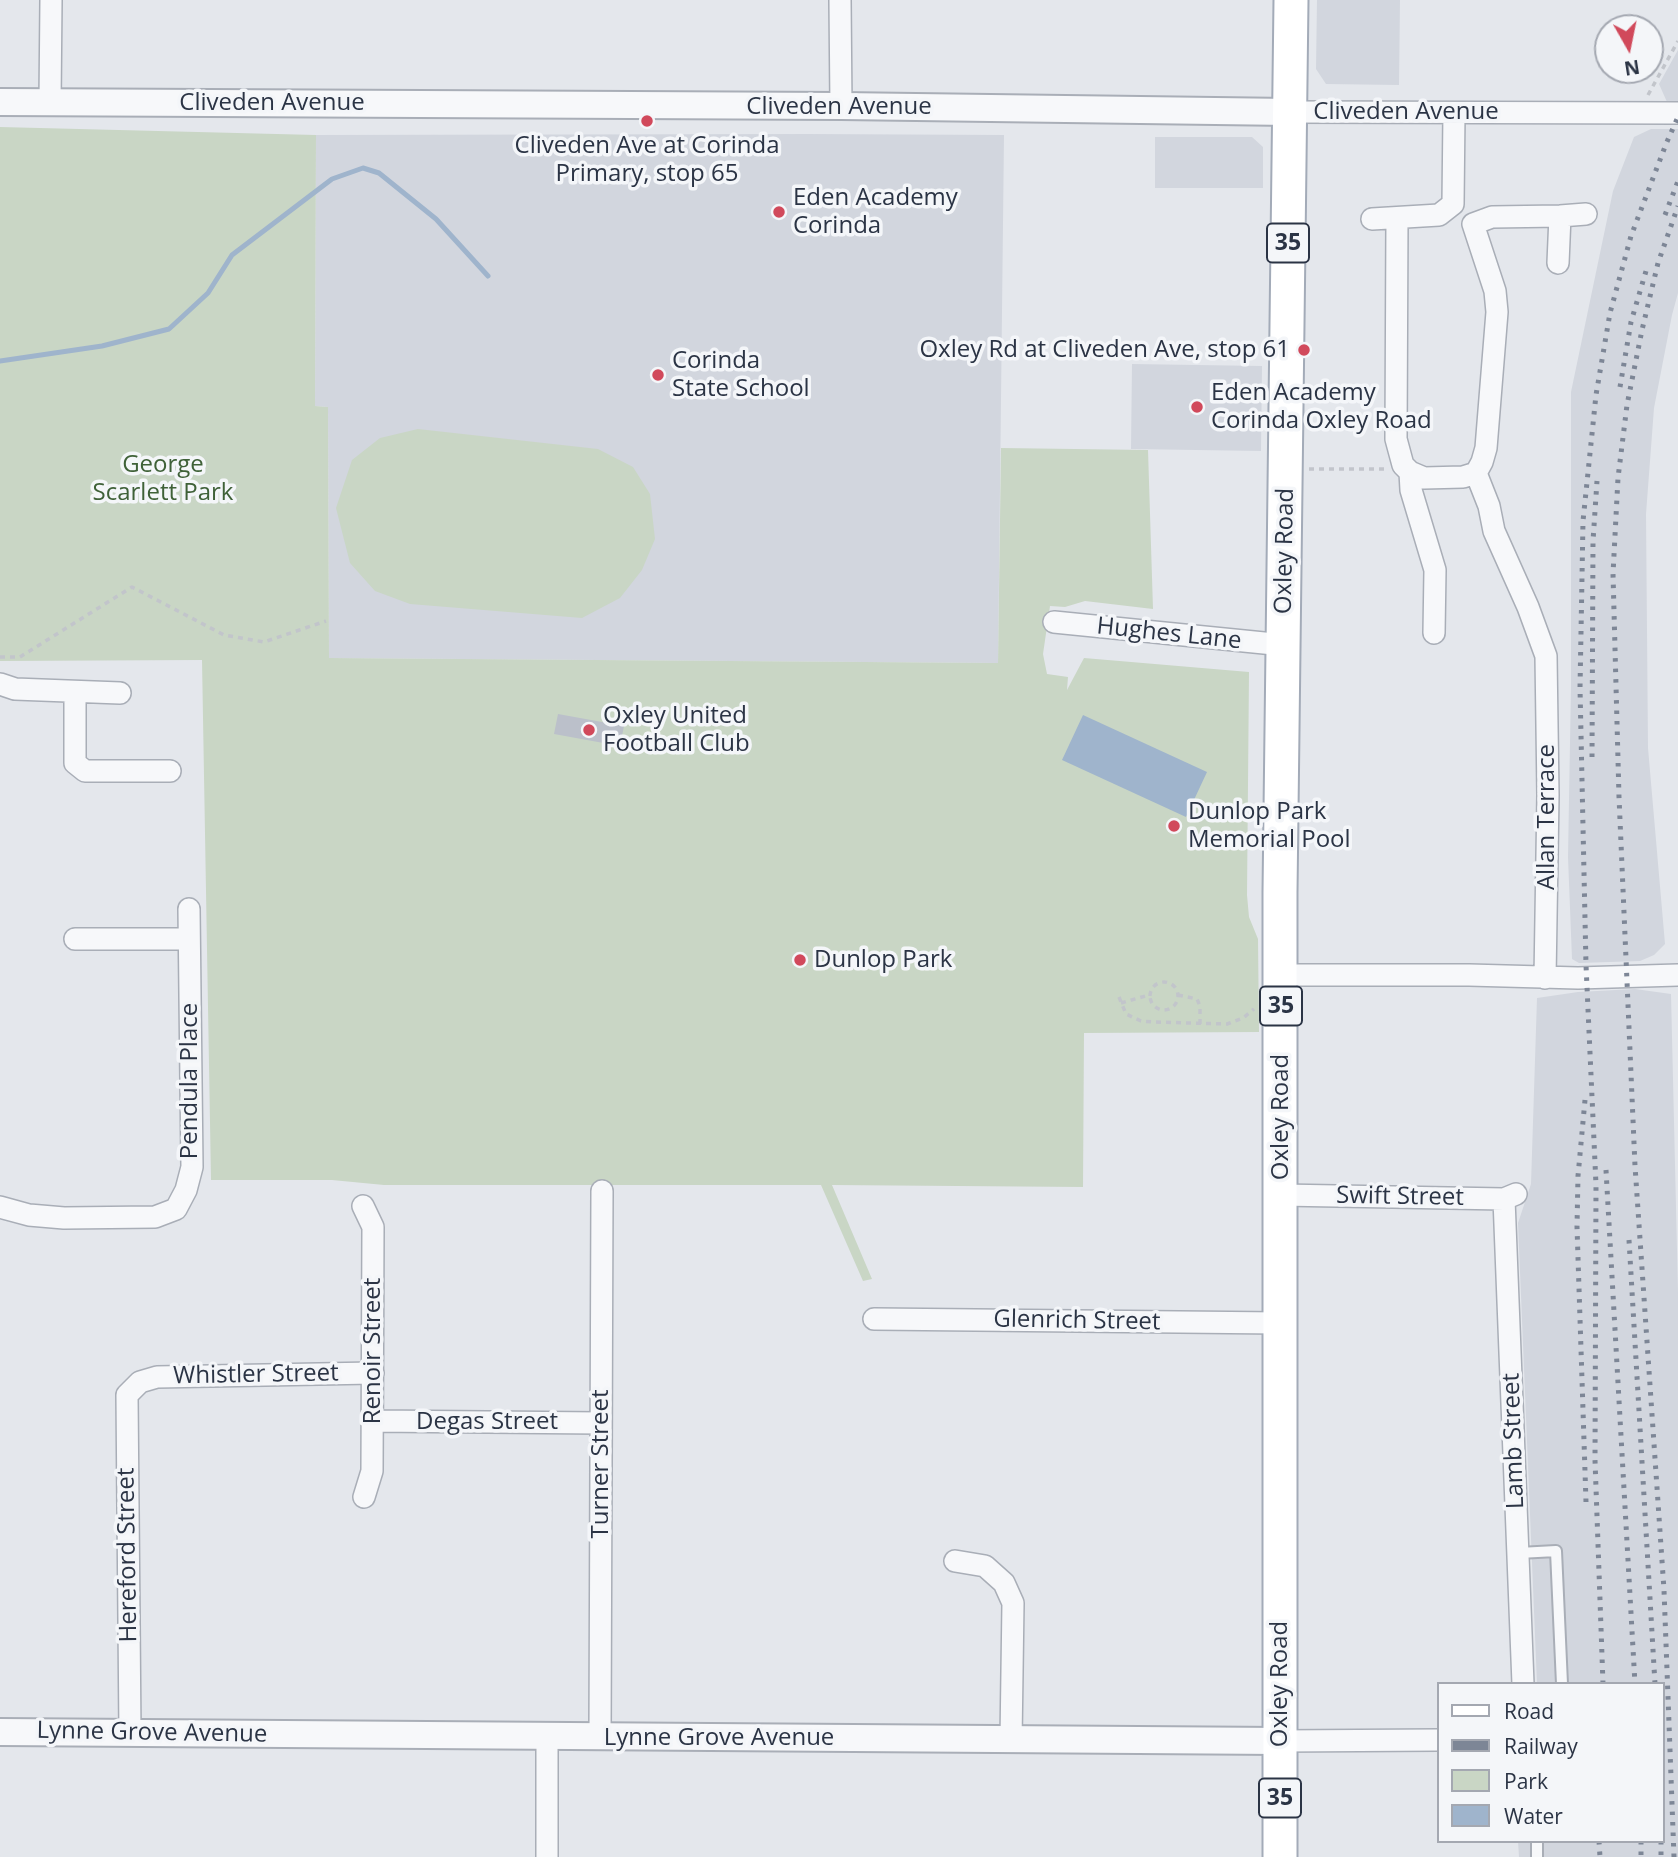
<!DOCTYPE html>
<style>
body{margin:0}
#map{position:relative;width:1678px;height:1857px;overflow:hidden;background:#e4e7ec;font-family:"Open Sans",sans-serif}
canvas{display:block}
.legend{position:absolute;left:1437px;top:1682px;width:228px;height:161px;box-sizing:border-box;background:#f4f6f9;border:2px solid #a4a8b1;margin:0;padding:9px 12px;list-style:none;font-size:21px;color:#2b3445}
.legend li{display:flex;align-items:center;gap:14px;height:35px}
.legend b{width:35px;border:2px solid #a4a8b1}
.north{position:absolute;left:1594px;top:14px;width:70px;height:70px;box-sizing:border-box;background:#f4f6f9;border:2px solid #a4a8b1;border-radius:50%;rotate:171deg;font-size:19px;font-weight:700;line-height:28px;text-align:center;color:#2b3445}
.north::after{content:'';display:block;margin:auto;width:24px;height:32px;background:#d1495b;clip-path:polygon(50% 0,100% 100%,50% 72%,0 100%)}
</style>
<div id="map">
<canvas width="1678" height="1857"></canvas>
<ul class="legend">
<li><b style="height:9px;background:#fff"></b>Road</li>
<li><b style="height:9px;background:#7d8696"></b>Railway</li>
<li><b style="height:19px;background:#c9d6c5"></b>Park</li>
<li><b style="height:19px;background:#9fb4cc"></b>Water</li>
</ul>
<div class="north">N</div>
</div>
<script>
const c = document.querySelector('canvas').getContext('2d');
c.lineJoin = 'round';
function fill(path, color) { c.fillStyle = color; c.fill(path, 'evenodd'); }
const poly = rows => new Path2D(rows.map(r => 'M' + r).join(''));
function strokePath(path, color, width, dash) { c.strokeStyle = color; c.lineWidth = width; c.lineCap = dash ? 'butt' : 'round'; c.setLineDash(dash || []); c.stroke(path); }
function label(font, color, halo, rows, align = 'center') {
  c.font = font + ' "Open Sans",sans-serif'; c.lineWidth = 7; c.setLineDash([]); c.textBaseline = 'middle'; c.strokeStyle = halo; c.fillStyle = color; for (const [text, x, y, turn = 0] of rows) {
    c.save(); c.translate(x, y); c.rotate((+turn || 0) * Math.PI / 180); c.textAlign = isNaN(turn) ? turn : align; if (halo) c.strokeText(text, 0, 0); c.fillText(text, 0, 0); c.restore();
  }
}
const built = poly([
 [1317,0,1400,0,1399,85,1326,84,1316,69],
 [1678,50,1678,102,1667,102,1659,84],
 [1651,129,1678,129,1678,293,1672,315,1654,408,1646,514,1648,748,1665,944,1654,955,1640,961,1579,963,1572,959,1568,857,1571,686,1571,392,1613,191,1634,137],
 [808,134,1004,135,998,663,329,658,328,407,315,406,316,135],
 [1252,137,1263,147,1263,188,1155,188,1155,137],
 [1132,364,1262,366,1261,451,1131,449],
 [1635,989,1671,994,1678,1293,1678,1857,1519,1857,1518,1841,1662,1841,1662,1684,1537,1684,1518,1223,1531,1184,1537,998,1578,992]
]);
const green = poly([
 [0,127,316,135,315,406,328,407,329,658,998,663,1001,448,1148,450,1153,609,1085,601,1065,607,1050,606,1043,654,1047,674,1068,677,1067,690,1084,658,1249,672,1247,895,1249,917,1258,939,1259,1032,1084,1033,1083,1187,832,1185,872,1279,863,1281,821,1185,384,1185,332,1180,211,1180,202,660,0,661],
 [418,429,598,449,633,467,650,494,655,539,642,570,620,598,582,618,410,604,375,591,350,563,336,508,352,460,380,438]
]);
const water = poly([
 [1083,715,1207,772,1186,817,1062,760]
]);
const stream = poly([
 [0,361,102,346,169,329,208,293,232,255,332,179,363,168,379,173,436,219,488,276]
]);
const building = poly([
 [558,714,624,726,620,746,554,734]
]);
const path = poly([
 [1648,95,1678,41],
 [1309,469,1385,469],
 [0,657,20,657,132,587,224,635,264,642,326,621],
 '1150 996a14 14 0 1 1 28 0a14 14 0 1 1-28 0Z',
 [1178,995,1197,999,1200,1006,1200,1024],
 [1119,997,1126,1014,1141,1021,1153,1022,1227,1024,1243,1018,1254,1009],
 [1121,1003,1149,995]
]);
const service = poly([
 [1519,1553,1556,1551,1562,1684],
 [1537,1841,1537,1857]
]);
const minor = poly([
 [840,0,841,106],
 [50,102,51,0],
 [1290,112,1678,113],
 [1397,218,1396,439,1403,465,1410,472,1424,478,1463,477,1476,473,1482,462,1486,448,1497,312,1495,291,1473,224,1492,217,1560,216,1586,214],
 [1372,219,1439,215,1453,204,1454,113],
 [1558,263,1560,216],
 [1410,472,1411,490,1435,570,1434,633],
 [1476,473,1489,506,1494,531,1528,607,1546,656,1548,795,1545,978],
 [1054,622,1284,645],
 [0,684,15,689,120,693],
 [75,692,75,763,85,771,170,771],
 [75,939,189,939],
 [1281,975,1469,975,1578,978,1678,975],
 [1281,1195,1504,1199,1516,1194],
 [1504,1199,1523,1684],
 [363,1206,373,1227,372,1471,364,1497],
 [0,1207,29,1215,64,1218,155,1217,176,1209,186,1190,192,1167,189,909],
 [874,1319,1280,1323],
 [373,1421,601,1423],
 [955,1561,985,1566,1004,1583,1013,1603,1011,1740],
 [130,1734,127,1395,140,1382,157,1377,373,1373],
 [600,1737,602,1191],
 [1280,1741,1438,1740],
 [547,1857,547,1737]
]);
const tertiary = poly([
 [0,102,841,106,1290,112],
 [0,1732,1280,1741]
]);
const primary = poly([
 [1280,1857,1280,892,1291,0]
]);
const rail = poly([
 [1665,215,1678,181],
 [1620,387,1631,322,1646,271],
 [1592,757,1593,541,1597,481],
 [1585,1100,1578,1176,1577,1227,1586,1502],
 [1606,1170,1635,1684],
 [1629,1240,1655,1684],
 [1603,1684,1595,1460,1596,1185,1586,965,1580,688,1583,521,1596,395,1610,313,1631,236,1666,144,1678,117],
 [1599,1841,1600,1857],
 [1641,1841,1641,1857],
 [1661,1841,1661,1857],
 [1674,1857,1664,1590,1635,1166,1619,797,1613,574,1618,478,1627,405,1642,330,1658,263,1678,206]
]);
const markers = [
 [647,121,7,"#d1495b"],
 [779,212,7,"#d1495b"],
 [1304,350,7,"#d1495b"],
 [658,375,7,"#d1495b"],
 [1197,407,7,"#d1495b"],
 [589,730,7,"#d1495b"],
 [1174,826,7,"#d1495b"],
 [800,960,7,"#d1495b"]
];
const shields = [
 [1288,243,42],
 [1281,1006,42],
 [1280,1798,42]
];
const shieldNames = [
 ["35",1288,243],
 ["35",1281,1006],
 ["35",1280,1798]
];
const streetNames = [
 ["Cliveden Avenue",272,103],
 ["Cliveden Avenue",839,107],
 ["Cliveden Avenue",1406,112],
 ["Oxley Road",1285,551,-89],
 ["Hughes Lane",1169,634,6],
 ["Allan Terrace",1547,817,-90],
 ["Pendula Place",190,1081,-90],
 ["Oxley Road",1281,1117,-90],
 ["Swift Street",1400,1197,1],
 ["Glenrich Street",1077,1321,1],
 ["Renoir Street",373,1351,-90],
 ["Whistler Street",256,1375,-1],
 ["Degas Street",487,1422],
 ["Lamb Street",1514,1441,-92],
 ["Turner Street",601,1464,-90],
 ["Hereford Street",128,1555,-91],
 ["Oxley Road",1280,1684,-90],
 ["Lynne Grove Avenue",152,1733,1],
 ["Lynne Grove Avenue",719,1738]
];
const poiNames = [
 ["Cliveden Ave at Corinda",647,146,"center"],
 ["Primary, stop 65",647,174,"center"],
 ["Eden Academy",793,198],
 ["Corinda",793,226],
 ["Oxley Rd at Cliveden Ave, stop 61",1290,350,"right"],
 ["Corinda",672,361],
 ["State School",672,389],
 ["Eden Academy",1211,393],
 ["Corinda Oxley Road",1211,421],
 ["Oxley United",603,716],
 ["Football Club",603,744],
 ["Dunlop Park",1188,812],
 ["Memorial Pool",1188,840],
 ["Dunlop Park",814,960]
];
const parkNames = [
 ["George",163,465],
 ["Scarlett Park",163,493]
];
fill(built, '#d2d6de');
fill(green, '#c9d6c5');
fill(water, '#9fb4cc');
strokePath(stream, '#9fb4cc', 5);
fill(building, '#bbc0ca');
strokePath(service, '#a9aeb7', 14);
strokePath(minor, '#a9aeb7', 24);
strokePath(tertiary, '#a9aeb7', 30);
strokePath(primary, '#a3abb8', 37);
strokePath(path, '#c2c5cb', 3.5, [5, 5]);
strokePath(service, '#f7f8fa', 10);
strokePath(minor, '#f7f8fa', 21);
strokePath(tertiary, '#f7f8fa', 26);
strokePath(primary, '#fff', 33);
strokePath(rail, '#7d8696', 5, [3.5, 7]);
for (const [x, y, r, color] of markers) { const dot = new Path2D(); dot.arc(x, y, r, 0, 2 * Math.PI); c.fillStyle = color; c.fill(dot); strokePath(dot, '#f4f6f9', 2.5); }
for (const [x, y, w] of shields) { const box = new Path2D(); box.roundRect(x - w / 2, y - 19.5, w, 39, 5); c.fillStyle = '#f4f6f9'; c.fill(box); strokePath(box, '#2b3445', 2); }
label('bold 23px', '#2b3445', null, shieldNames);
label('24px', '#2b3445', '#f4f6f9', streetNames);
label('24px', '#2b3445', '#f4f6f9', poiNames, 'left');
label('24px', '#3f6138', '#f4f6f9', parkNames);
</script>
